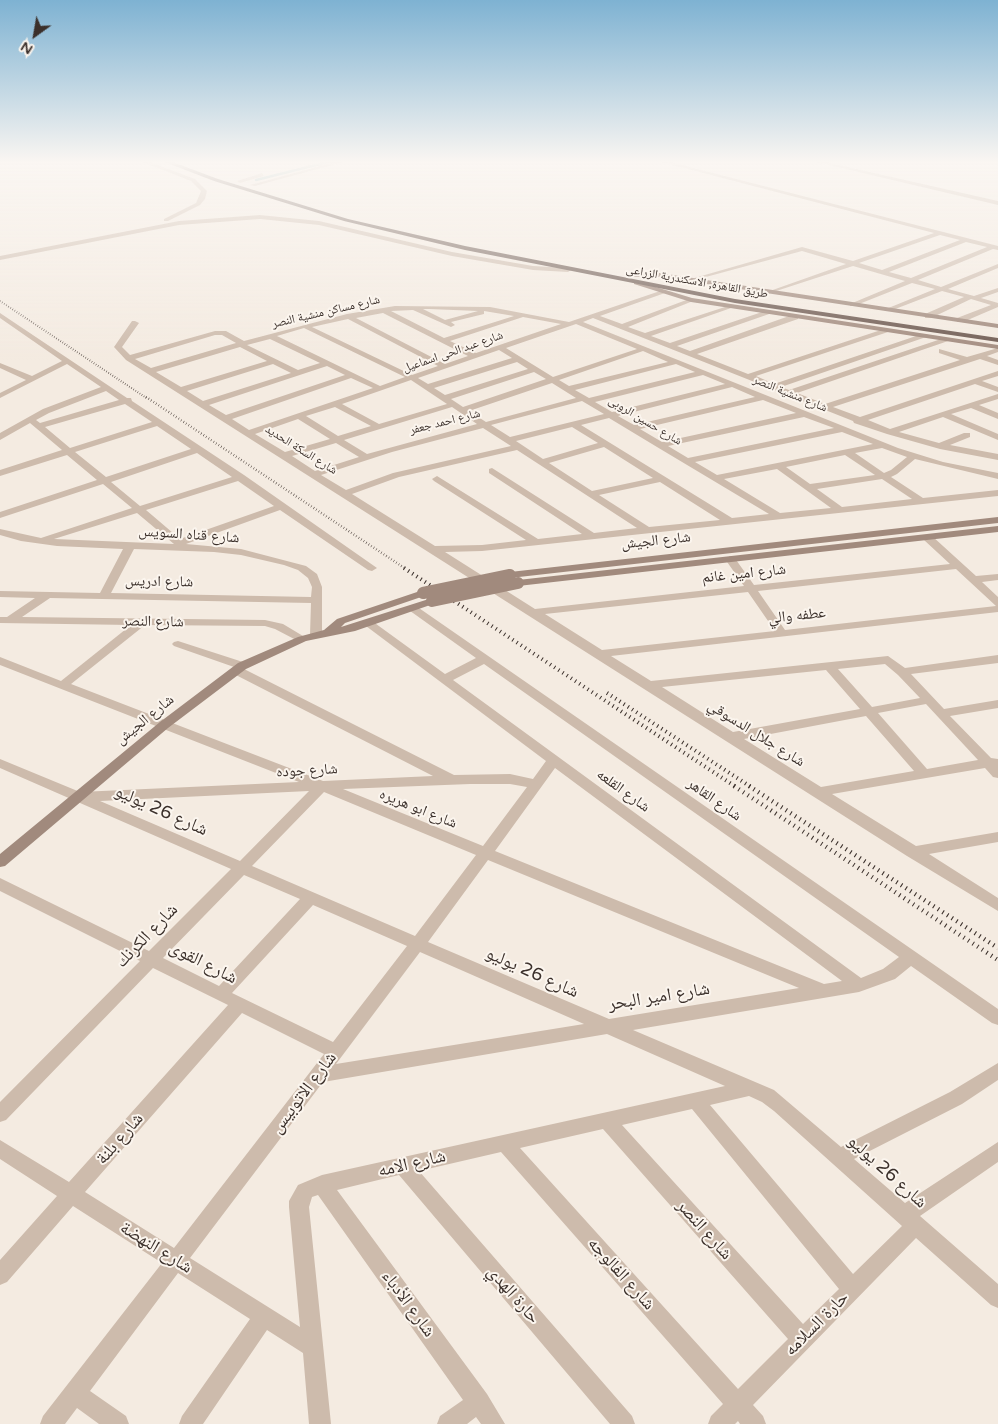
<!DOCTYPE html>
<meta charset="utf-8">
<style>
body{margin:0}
#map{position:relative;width:998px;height:1424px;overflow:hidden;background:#f4ebe1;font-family:"Varela Round",sans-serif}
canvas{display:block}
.north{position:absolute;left:10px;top:10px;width:50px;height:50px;-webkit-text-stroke:4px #fbf5ee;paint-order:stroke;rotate:212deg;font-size:14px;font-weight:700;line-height:20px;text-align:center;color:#3b302b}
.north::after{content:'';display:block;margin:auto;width:18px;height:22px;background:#3b302b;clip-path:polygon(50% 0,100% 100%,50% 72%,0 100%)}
</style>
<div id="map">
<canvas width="998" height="1424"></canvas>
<div class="north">N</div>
</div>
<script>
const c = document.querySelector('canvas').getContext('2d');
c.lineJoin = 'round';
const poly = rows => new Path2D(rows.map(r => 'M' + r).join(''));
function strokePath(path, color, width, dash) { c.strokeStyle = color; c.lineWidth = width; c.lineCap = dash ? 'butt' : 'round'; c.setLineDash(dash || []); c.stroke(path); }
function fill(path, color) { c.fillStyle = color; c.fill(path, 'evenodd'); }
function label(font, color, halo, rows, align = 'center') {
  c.font = font + ' "Varela Round","Noto Naskh Arabic",sans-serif'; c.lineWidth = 4; c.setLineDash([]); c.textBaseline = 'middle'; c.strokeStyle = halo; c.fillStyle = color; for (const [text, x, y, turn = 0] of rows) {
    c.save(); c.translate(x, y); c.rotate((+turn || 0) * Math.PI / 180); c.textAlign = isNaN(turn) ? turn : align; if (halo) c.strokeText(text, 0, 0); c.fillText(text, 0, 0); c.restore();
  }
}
const stream = poly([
 [256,180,332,161]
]);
const minor = poly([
 [339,161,347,161,255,186,250,185,339,161],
 [657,161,666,161,998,246,998,250,993,249,918,280,941,287,998,264,998,268,948,289,974,296,998,288,998,292,981,298,998,303,998,307,963,322,957,322,957,318,991,305,971,299,931,318,925,318,925,314,964,297,942,291,890,311,886,311,886,309,935,289,912,283,854,306,850,306,850,304,905,281,853,266,767,294,767,292,846,264,802,251,691,281,691,279,802,247,853,261,934,233,657,161],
 [940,235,960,240,882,270,859,263,940,235],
 [966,242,987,247,911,278,889,272,966,242],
 [812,161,821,161,998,201,998,205,812,161],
 [262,173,264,176,240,183,237,181,262,173],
 [663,290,665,291,665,293,600,316,622,324,689,299,693,299,693,301,628,327,645,333,728,306,734,307,651,336,670,343,765,311,772,313,677,346,690,351,792,315,798,315,798,319,697,354,748,374,884,329,891,331,756,376,774,384,922,334,929,336,781,387,789,390,944,338,951,340,797,393,825,404,960,360,939,353,939,349,967,357,998,348,998,352,987,356,998,360,998,365,980,359,833,407,860,417,998,371,998,376,982,381,998,387,998,392,975,384,868,420,890,429,998,394,998,399,979,405,998,413,998,419,971,408,951,414,998,434,998,440,943,417,899,432,939,443,964,433,970,433,970,437,950,445,998,454,998,460,940,449,887,434,854,423,853,421,593,318,583,322,898,448,943,462,998,473,998,479,915,459,897,474,891,477,923,498,998,490,998,496,482,551,445,552,535,609,744,586,725,559,730,556,734,557,754,585,950,564,924,540,923,538,928,535,932,536,976,576,998,574,998,580,982,582,998,597,998,612,611,656,651,681,888,656,905,668,998,655,998,663,911,674,944,709,998,700,998,708,950,716,991,758,998,759,998,778,993,777,985,768,832,794,916,846,998,832,998,842,929,854,998,898,998,911,907,856,126,360,114,347,132,321,135,321,139,323,122,347,130,355,215,331,226,331,244,341,347,314,395,306,490,307,569,322,663,290],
 [423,309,429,309,478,311,445,320,423,309],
 [413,310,451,327,455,325,451,322,484,314,484,311,514,316,444,338,391,311,413,310],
 [383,313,468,356,445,364,356,318,383,313],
 [523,317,561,324,476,353,450,341,523,317],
 [348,319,438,366,412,375,312,327,348,319],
 [576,324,637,349,553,377,506,348,576,324],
 [304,328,405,377,380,386,277,336,304,328],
 [215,335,222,335,236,343,151,368,135,359,215,335],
 [270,339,320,363,298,370,247,345,270,339],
 [240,347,267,361,181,387,156,372,240,347],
 [499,350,512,358,428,384,418,378,499,350],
 [643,351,668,362,569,386,559,380,643,351],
 [517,362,528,369,445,395,434,388,517,362],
 [273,364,291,373,203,401,187,391,273,364],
 [676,364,695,372,589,398,575,390,676,364],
 [327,366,345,375,226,415,209,405,327,366],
 [534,372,546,379,463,407,451,399,534,372],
 [703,375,725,384,612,412,595,402,703,375],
 [351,378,373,388,249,430,232,419,351,378],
 [411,380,447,404,379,424,342,404,411,380],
 [552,383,576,398,486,422,469,411,552,383],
 [732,387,755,397,634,425,618,416,732,387],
 [763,400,796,413,662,442,640,429,763,400],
 [582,401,604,414,510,437,491,425,582,401],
 [335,407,371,426,338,436,306,416,335,407],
 [452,407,477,424,367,454,344,440,452,407],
 [804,417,834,428,688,458,668,446,804,417],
 [609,418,657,447,769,514,732,518,581,425,609,418],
 [298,419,330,439,285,452,255,434,298,419],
 [572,427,598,443,543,459,516,441,572,427],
 [483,428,511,446,393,473,346,490,321,475,392,452,483,428],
 [842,432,873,444,717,475,695,462,842,432],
 [336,443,359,457,315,471,292,456,336,443],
 [604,447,653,478,592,491,549,463,604,447],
 [882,448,907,457,891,470,884,473,855,453,882,448],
 [517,450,637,528,594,533,492,468,489,469,489,473,582,534,538,539,437,476,432,479,434,481,526,540,482,545,435,546,352,494,399,477,517,450],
 [845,455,875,475,810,484,786,467,845,455],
 [777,469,831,508,780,513,724,479,777,469],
 [882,479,912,499,842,507,817,489,882,479],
 [660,482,720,520,649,527,599,495,660,482],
 [956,569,996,606,785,630,758,591,956,569],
 [748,592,775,631,602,650,545,614,748,592],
 [885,664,898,675,920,698,872,707,838,669,885,664],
 [826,670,860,709,733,732,662,687,826,670],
 [926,704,978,760,927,769,878,713,926,704],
 [866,716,914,771,821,787,744,739,866,716],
 [0,313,127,398,131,398,132,401,244,475,377,568,372,571,368,570,280,510,186,544,241,549,306,566,317,574,322,587,322,635,316,638,310,635,311,603,50,598,22,617,265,620,283,624,308,639,306,641,298,641,275,629,265,626,145,625,71,684,323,781,433,776,232,673,230,670,234,667,174,646,172,644,174,642,178,641,246,663,248,666,244,669,454,775,510,774,533,779,546,761,362,623,364,621,372,621,445,674,476,658,406,608,412,605,416,606,998,1009,998,1025,992,1023,911,966,895,979,859,992,633,1030,774,1090,841,1147,950,1092,998,1063,998,1080,962,1104,854,1159,905,1203,998,1142,998,1162,920,1216,998,1284,998,1308,991,1305,916,1238,753,1405,763,1416,766,1424,740,1424,738,1421,735,1424,708,1424,711,1416,723,1404,501,1152,419,1171,632,1416,635,1424,610,1424,399,1175,337,1190,487,1394,505,1424,481,1424,476,1417,467,1424,437,1424,440,1416,463,1400,318,1195,312,1197,309,1207,331,1424,309,1424,303,1353,267,1330,203,1424,179,1424,182,1416,250,1319,178,1273,90,1391,126,1416,129,1424,99,1424,77,1408,65,1424,40,1424,43,1416,162,1263,73,1206,7,1282,0,1285,0,1260,57,1196,0,1159,0,1140,69,1182,228,1005,153,968,6,1120,0,1122,0,1102,140,961,0,891,0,878,149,951,231,869,0,768,0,759,80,792,299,782,0,665,0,657,61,681,131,625,0,623,0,617,7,617,35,598,0,597,0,591,100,593,123,549,57,546,21,541,0,535,0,529,41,538,132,508,103,484,0,518,0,512,97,480,67,455,0,476,0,470,62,450,30,423,0,440,0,433,43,409,101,387,67,364,0,398,0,393,26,380,0,368,0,363,32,376,62,361,0,318,0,313],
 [106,391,119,400,40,423,36,420,49,413,106,391],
 [125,404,152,422,70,448,45,427,125,404],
 [157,426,191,449,106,477,75,452,157,426],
 [197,453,232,477,140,506,111,482,197,453],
 [238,481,274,506,180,539,146,510,238,481],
 [137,513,174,544,54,539,137,513],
 [134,549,214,552,241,555,284,565,298,570,308,578,312,587,311,597,111,593,134,549],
 [484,664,899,957,883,969,861,978,453,680,484,664],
 [555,768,842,981,824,984,495,851,555,768],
 [470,784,510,784,527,787,483,846,343,789,470,784],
 [309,791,240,861,100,801,309,791],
 [324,792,476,855,415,936,252,866,324,792],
 [488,860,799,988,609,1019,428,942,488,860],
 [244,875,300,899,219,986,163,958,244,875],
 [313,905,407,946,333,1042,232,993,313,905],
 [420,952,584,1024,336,1064,420,952],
 [242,1013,324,1054,174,1248,85,1192,242,1013],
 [607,1034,725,1086,322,1175,298,1185,289,1201,289,1207,300,1327,190,1258,323,1082,607,1034],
 [749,1096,762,1102,774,1111,902,1226,853,1274,710,1105,749,1096],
 [692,1109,839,1289,803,1324,622,1125,692,1109],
 [603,1129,788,1339,738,1389,520,1148,603,1129]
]);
const tertiary = poly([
 [140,161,147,161,195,179,207,191,205,199,200,205,168,221,164,221,164,219,196,203,201,191,191,181,140,161],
 [260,215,319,221,452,252,533,266,568,268,571,270,568,272,533,270,452,256,319,225,260,219,179,225,0,260,0,256,179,221,260,215]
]);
const secondary = poly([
 [660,273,998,324,998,328,660,277,631,277,628,275,631,273,660,273],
 [636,281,692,298,998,345,998,349,691,302,634,284,634,282,636,281],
 [998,517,998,523,510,578,505,575,510,572,998,517],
 [998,526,998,532,518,586,513,583,518,580,998,526],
 [423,590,427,591,428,593,427,595,345,623,341,627,432,598,436,599,437,601,436,603,355,631,306,641,246,669,168,728,5,866,0,867,0,854,160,722,238,663,298,637,324,630,337,619,423,590]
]);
const trunk = poly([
 [162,161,170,161,218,179,348,219,465,246,735,299,998,338,998,342,735,303,465,250,344,221,214,181,162,161]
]);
const railFar3 = poly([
 [0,301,148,399]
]);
const railFar2 = poly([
 [146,397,406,569]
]);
const railFar1 = poly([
 [404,568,736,787],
 [607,693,751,787]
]);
const rail = poly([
 [734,786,998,960],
 [749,786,998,948]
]);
const secondaryBridge = poly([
 [423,593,510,575],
 [432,601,518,583]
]);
const farStreetnames = [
 ["طريق القاهرة, الاسكندرية الزراعى",697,282,10],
 ["شارع مساكن منشية النصر",326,312,-13],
 ["شارع عبد الحى اسماعيل",453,352,-19],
 ["شارع منشية النصر",790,394,22],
 ["شارع حسين الروبى",645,421,31],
 ["شارع احمد جعفر",445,422,-14],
 ["شارع السكة الحديد",301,450,32]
];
const streetNames = [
 ["شارع قناه السويس",189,535,4],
 ["شارع الجيش",656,541,-6],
 ["شارع امين غانم",744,574,-6],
 ["شارع ادريس",159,582,1],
 ["عطفه والي",797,616,-6],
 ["شارع النصر",153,622,1],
 ["شارع الجيش",145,720,-39],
 ["شارع جلال الدسوقي",756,734,32],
 ["شارع جوده",307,771,-3],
 ["شارع القلعه",623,791,36],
 ["شارع القاهر",714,800,35],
 ["شارع ابو هريره",418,809,22]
];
const nearStreetnames = [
 ["شارع 26 يوليو",161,811,24],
 ["شارع الكرنك",147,936,-46],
 ["شارع القوى",203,963,27],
 ["شارع 26 يوليو",532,973,24],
 ["شارع امير البحر",659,997,-9],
 ["شارع الاتوبيس",304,1093,-53],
 ["شارع بلنة",120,1139,-49],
 ["شارع الامه",412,1164,-13],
 ["شارع 26 يوليو",887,1172,42],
 ["شارع النصر",704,1230,48],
 ["شارع النهضة",156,1248,32],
 ["شارع الفالوجه",621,1274,48],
 ["حارة الهدي",513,1295,49],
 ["شارع الأدباء",408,1304,54],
 ["حارة السلامه",817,1324,-45]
];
strokePath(stream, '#7fb0b2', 2.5);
fill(minor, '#cdbbac');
fill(tertiary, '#cdbbac');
fill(secondary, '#a18a7d');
fill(trunk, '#6c584f');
strokePath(railFar3, '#3b302b', 2, [0.5, 2]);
strokePath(railFar2, '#3b302b', 2.5, [0.5, 2.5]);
strokePath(railFar1, '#3b302b', 4, [1, 4]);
strokePath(rail, '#3b302b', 4.5, [1, 4.5]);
strokePath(secondaryBridge, '#a18a7d', 12);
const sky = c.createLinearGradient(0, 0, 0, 360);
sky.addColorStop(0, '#7eb2d2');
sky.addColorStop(0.45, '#faf6f2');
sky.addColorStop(1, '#faf6f200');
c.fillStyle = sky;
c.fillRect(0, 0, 998, 360);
label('12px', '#3b302b', '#fbf5ee', farStreetnames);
label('15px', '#3b302b', '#fbf5ee', streetNames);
label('18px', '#3b302b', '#fbf5ee', nearStreetnames);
</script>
